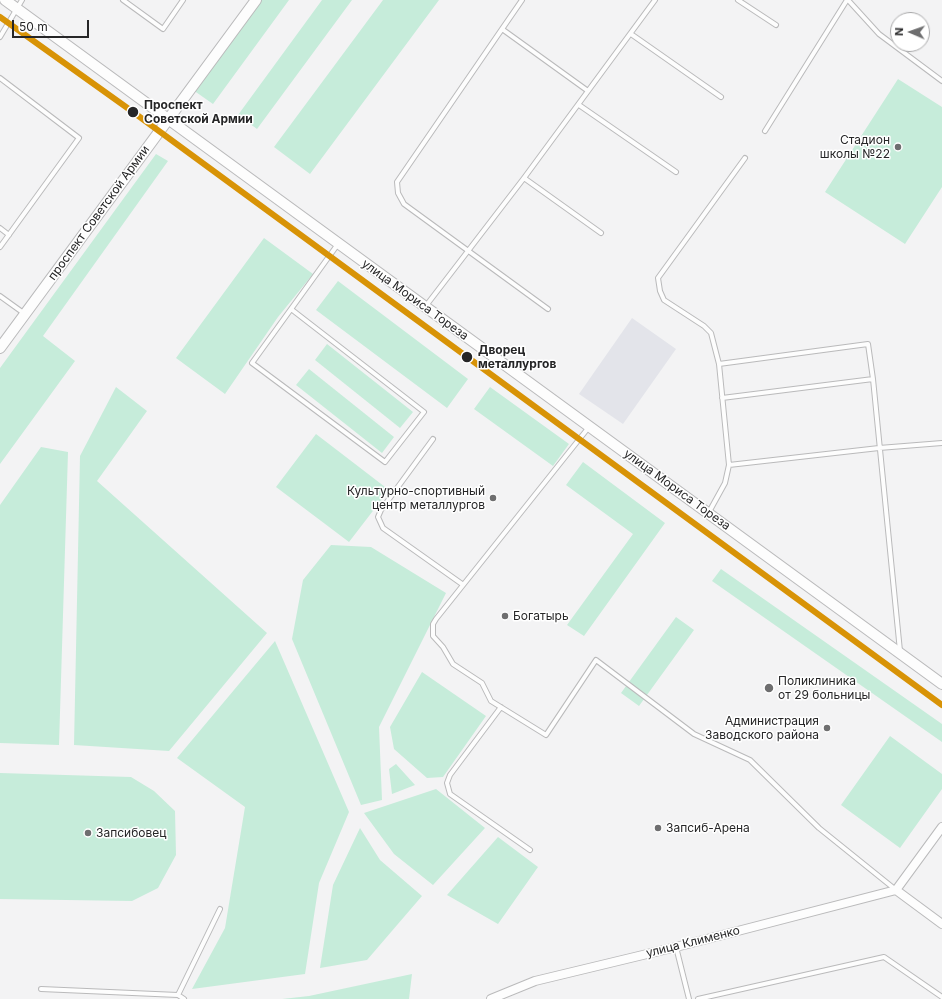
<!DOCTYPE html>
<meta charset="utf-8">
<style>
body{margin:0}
#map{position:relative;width:942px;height:999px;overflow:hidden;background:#f3f3f4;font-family:Inter,sans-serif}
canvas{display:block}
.north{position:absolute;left:890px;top:12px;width:40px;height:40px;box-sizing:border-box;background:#fff;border:1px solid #a8a8a9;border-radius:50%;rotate:272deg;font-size:11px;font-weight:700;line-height:16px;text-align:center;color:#262627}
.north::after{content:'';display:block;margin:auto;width:14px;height:18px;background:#6e6e6f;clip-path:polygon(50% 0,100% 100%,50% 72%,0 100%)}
.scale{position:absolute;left:12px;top:20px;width:77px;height:18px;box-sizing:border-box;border:2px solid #262627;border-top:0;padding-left:5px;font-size:12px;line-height:14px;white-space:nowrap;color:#262627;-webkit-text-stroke:3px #fff;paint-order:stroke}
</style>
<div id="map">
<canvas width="942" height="999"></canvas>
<div class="north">N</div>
<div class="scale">50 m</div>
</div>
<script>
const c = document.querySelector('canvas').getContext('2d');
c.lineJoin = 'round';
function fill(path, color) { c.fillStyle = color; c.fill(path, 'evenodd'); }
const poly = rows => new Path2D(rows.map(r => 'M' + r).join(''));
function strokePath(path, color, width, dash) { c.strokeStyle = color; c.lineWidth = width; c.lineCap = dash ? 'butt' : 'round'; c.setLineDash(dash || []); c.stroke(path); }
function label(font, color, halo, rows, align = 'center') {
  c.font = font + ' Inter,sans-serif'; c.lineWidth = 3; c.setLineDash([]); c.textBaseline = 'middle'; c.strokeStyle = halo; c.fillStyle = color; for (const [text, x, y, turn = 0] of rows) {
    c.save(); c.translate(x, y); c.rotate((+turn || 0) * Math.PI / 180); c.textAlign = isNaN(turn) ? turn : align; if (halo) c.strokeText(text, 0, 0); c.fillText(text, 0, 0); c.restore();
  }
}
const built = poly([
 [632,318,676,349,623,424,579,394]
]);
const green = poly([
 [260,0,289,0,213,104,193,90],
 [322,0,352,0,257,129,238,115],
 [383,0,439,0,310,174,274,147],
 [898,79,942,107,942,187,905,244,825,192],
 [156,154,168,161,43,336,75,361,0,464,0,368],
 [264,238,313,274,278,317,225,394,176,358],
 [338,281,468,379,447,408,316,310],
 [327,344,413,412,400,428,315,360],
 [309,369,394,437,382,453,296,385],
 [116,387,147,411,97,481,267,633,169,751,74,745,80,456],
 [490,387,569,444,553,466,474,409],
 [316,434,389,490,349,542,276,487],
 [41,447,68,452,59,745,0,743,0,505],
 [583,462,665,523,584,636,567,625,633,534,566,485],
 [331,545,371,547,446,593,379,727,382,800,361,805,292,639,303,580],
 [721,569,942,724,942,742,712,581],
 [676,617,694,630,639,706,621,693],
 [275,641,349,812,319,883,305,974,192,989,225,928,245,807,177,758],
 [422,672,486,716,443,777,427,778,394,749,390,727],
 [890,736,942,774,942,789,900,848,841,805],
 [396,764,415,785,392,794,389,769],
 [0,773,131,777,154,791,175,811,176,855,158,888,132,901,0,899],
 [436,789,485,828,433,885,394,854,364,813],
 [360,828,380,860,422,896,367,960,320,968,333,885],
 [498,837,538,867,498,924,447,895],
 [412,974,409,999,282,999,309,996]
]);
const service = poly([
 [123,0,163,29,183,0],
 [738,0,776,25],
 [848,0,879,34,942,81],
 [502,29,522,0],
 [631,34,721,97],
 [0,37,22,0],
 [0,78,79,138,0,247],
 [579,105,676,172],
 [765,131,847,0],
 [524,178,601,233],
 [0,228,9,235],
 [0,296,25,314],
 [425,307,524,178,655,0],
 [291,309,424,412,385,462,252,363,338,244],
 [548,309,404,204,398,193,397,182,502,29,588,91],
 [719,364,868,344,873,379,900,651],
 [722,398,873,379],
 [589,427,436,619,433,624,433,636,443,647,453,664,482,683,491,701,546,735,596,660,694,734,750,760,819,828,896,890],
 [433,439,381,510,378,517,383,528,462,584],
 [729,465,879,448,942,443],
 [709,512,725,483,729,465,719,364,711,333,704,326,664,300,660,291,658,278,745,158],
 [501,707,450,775,447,783,450,794,530,850],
 [676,947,689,999],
 [41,989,178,995,184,999],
 [178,995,220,909],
 [698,999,884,957,942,997]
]);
const minor = poly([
 [896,890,942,827],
 [896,890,942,924],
 [491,999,535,981,676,947,896,890]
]);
const tertiary = poly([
 [5,0,942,684],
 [0,348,256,0]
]);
const tram1 = poly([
 [0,17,133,112,942,705]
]);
const markers = [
 [133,112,6,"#262627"],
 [898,147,4,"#6e6e6f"],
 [467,357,6,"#262627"],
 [493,498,4,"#6e6e6f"],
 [505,616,4,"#6e6e6f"],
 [769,688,5,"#6e6e6f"],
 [827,728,4,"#6e6e6f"],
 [658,828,4,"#6e6e6f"],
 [88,833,4,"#6e6e6f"]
];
const stopNames = [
 ["Проспект",144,105],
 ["Советской Армии",144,119],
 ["Дворец",478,350],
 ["металлургов",478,364]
];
const poiNames = [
 ["Стадион",890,140,"right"],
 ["школы №22",890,154,"right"],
 ["Культурно-спортивный",485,491,"right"],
 ["центр металлургов",485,505,"right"],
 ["Богатырь",513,616],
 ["Поликлиника",778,681],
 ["от 29 больницы",778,695],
 ["Администрация",819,721,"right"],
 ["Заводского района",819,735,"right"],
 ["Запсиб-Арена",666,828],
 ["Запсибовец",96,833]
];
const streetNames = [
 ["проспект Советской Армии",99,213,-54],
 ["улица Мориса Тореза",415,300,36],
 ["улица Мориса Тореза",677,490,36],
 ["улица Клименко",693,942,-14]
];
fill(built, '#e3e4ea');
fill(green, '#c6ecda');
strokePath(service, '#bababb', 6);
strokePath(minor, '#bababb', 10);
strokePath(tertiary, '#bababb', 12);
strokePath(service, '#fdfdfd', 4);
strokePath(minor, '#fdfdfd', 8);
strokePath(tertiary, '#fdfdfd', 10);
strokePath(tram1, '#d89306', 6);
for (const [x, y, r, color] of markers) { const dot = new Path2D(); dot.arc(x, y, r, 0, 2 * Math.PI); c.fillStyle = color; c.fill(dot); strokePath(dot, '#fff', 1.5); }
label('bold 12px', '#262627', '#fff', stopNames, 'left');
label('12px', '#262627', '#fff', poiNames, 'left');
label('12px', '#262627', '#fff', streetNames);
</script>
